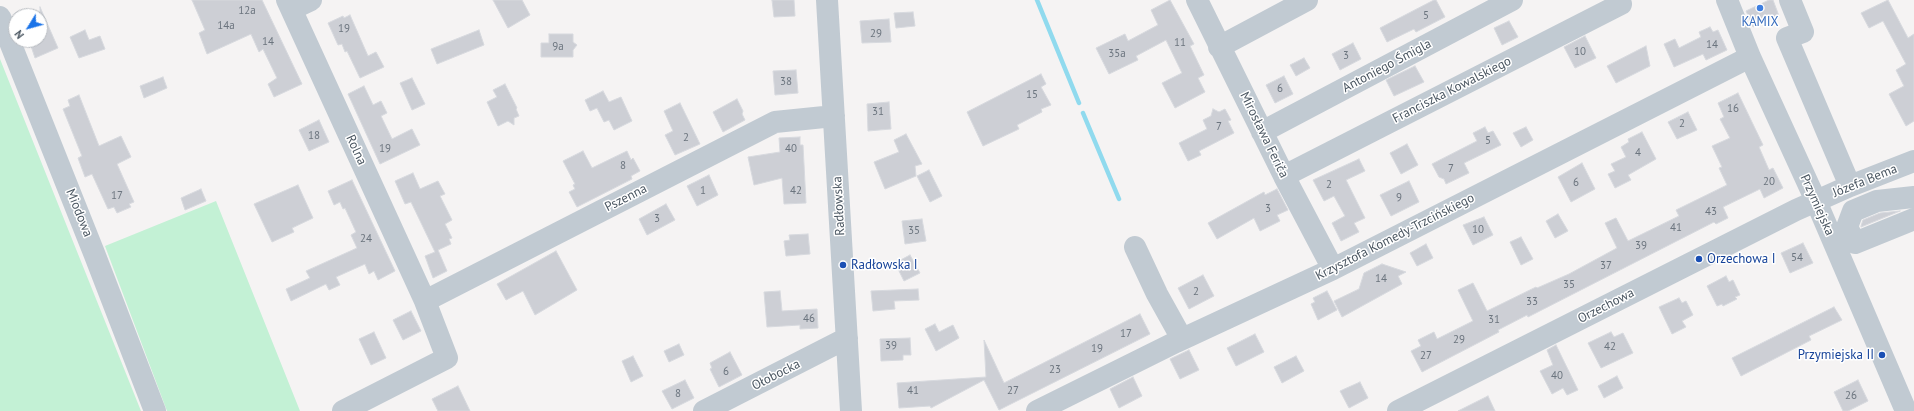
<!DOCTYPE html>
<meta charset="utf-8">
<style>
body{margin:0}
#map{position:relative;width:1914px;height:411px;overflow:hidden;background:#f5f3f3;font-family:"PT Sans",sans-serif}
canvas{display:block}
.north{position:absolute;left:8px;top:8px;width:40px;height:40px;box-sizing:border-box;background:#fff;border:1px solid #b7bbc0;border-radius:50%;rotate:233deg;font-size:11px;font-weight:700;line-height:16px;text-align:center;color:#4a5661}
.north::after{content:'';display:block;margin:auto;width:14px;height:18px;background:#1a73e8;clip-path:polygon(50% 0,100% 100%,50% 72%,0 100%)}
</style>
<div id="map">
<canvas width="1914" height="411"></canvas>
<div class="north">N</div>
</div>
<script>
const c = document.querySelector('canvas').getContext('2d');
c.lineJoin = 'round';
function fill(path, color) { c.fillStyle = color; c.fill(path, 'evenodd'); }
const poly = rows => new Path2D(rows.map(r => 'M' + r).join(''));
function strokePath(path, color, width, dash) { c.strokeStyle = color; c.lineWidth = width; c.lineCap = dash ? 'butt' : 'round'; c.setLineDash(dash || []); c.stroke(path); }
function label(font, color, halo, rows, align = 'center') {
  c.font = font + ' "PT Sans",sans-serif'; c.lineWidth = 3; c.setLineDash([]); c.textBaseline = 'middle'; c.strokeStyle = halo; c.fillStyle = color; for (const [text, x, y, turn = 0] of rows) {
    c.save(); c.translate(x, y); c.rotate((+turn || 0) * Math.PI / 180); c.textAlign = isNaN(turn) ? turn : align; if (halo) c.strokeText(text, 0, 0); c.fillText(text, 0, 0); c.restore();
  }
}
const green = poly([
 [0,59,80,259,141,411,0,411],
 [216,201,300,411,167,411,105,246]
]);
const stream = poly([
 [1037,0,1079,103],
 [1083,113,1119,199]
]);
const building = poly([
 [192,0,262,0,302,84,274,97,268,84,277,78,263,49,259,52,251,34,207,54,199,33,205,30,192,0],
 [493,0,522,0,530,15,508,28,493,0],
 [772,0,794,0,795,16,774,17,772,0],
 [1170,0,1194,44,1190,46,1204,75,1198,78,1205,92,1175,108,1162,83,1182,73,1166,40,1136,56,1138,60,1109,74,1096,48,1125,34,1128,41,1158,25,1151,10,1170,0],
 [1434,0,1436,0,1445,17,1416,32,1414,29,1387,42,1380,28,1434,0],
 [1769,0,1773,0,1779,16,1753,27,1746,11,1769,0],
 [1888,0,1908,38,1914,34,1914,121,1906,126,1889,94,1904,86,1896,70,1906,64,1883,21,1869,28,1861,13,1888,0],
 [40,7,58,48,35,58,29,40,40,40,40,7],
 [913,12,915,26,896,28,894,13,913,12],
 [350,15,368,56,376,52,384,67,360,78,347,51,345,52,342,44,338,45,328,23,343,16,344,18,350,15],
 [889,19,891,42,862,43,860,21,889,19],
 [1509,21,1518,37,1502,45,1494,28,1509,21],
 [1710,27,1713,32,1718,30,1727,50,1706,60,1703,54,1674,67,1664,44,1675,39,1679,48,1701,37,1699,32,1710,27],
 [85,30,89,40,100,36,105,49,79,58,70,37,85,30],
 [479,30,484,45,437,64,431,49,479,30],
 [549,34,573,34,573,42,577,45,573,50,573,57,541,57,541,43,549,43,549,34],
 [1585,36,1596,58,1575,68,1564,47,1585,36],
 [1353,43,1361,59,1340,70,1332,54,1353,43],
 [1646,46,1650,66,1616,83,1607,66,1646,46],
 [1304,58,1310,68,1296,76,1290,65,1304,58],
 [1415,66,1424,82,1394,96,1386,80,1415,66],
 [796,70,798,93,775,95,773,71,796,70],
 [1041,74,1046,84,1041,87,1051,105,1041,109,1042,112,1017,125,1019,129,983,146,967,112,1041,74],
 [1284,76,1293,94,1275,103,1266,85,1284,76],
 [163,77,167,88,144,98,140,86,163,77],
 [412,78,425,104,412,110,400,83,412,78],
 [505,84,517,108,516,109,519,116,514,118,514,125,508,121,498,126,487,102,497,97,493,90,505,84],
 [364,86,373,105,381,101,387,113,381,116,392,139,412,129,420,145,380,164,348,94,364,86],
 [603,91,609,102,621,97,632,121,614,130,609,120,604,122,597,108,590,111,585,100,603,91],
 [1738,93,1763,145,1759,147,1769,170,1773,168,1783,188,1764,198,1760,189,1723,207,1728,218,1716,224,1714,222,1528,317,1527,315,1498,330,1499,332,1422,372,1411,351,1421,346,1418,340,1434,332,1437,339,1473,321,1458,290,1473,283,1487,311,1536,287,1537,288,1569,274,1617,248,1605,223,1616,218,1628,241,1679,216,1676,210,1727,185,1719,168,1722,167,1712,146,1730,138,1720,119,1724,117,1718,103,1738,93],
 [79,95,99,146,121,136,131,157,117,164,134,202,129,204,131,207,117,213,114,207,108,209,92,174,85,177,78,158,82,156,63,109,70,106,68,100,79,95],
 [737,99,743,111,742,114,745,120,723,132,713,112,737,99],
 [889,102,891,129,868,131,867,104,889,102],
 [680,103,700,144,675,155,665,135,673,131,664,111,680,103],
 [1213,109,1219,112,1225,109,1231,120,1228,121,1234,133,1199,151,1201,155,1188,161,1179,143,1207,129,1203,120,1211,116,1213,109],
 [1688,112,1697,130,1677,139,1668,122,1688,112],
 [319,120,329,142,309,151,299,130,319,120],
 [1485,127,1488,133,1493,131,1501,145,1464,163,1469,173,1446,184,1444,179,1439,177,1432,164,1477,141,1473,133,1485,127],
 [1526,127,1533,140,1521,147,1513,133,1526,127],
 [1642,132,1656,159,1628,175,1631,180,1615,188,1608,174,1615,171,1611,164,1626,157,1621,147,1629,142,1628,139,1642,132],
 [906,134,922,164,915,166,916,176,885,189,874,162,899,152,894,140,906,134],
 [800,137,800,145,803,145,806,203,784,204,782,178,754,185,748,157,780,152,779,138,800,137],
 [1407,144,1418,165,1401,174,1390,153,1407,144],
 [583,151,592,168,627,151,631,160,633,158,640,171,631,176,632,179,577,207,569,192,575,189,573,185,575,184,563,161,583,151],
 [1359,159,1365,171,1346,180,1365,218,1354,223,1359,232,1341,241,1332,223,1345,216,1334,196,1324,201,1313,180,1359,159],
 [1582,163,1595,189,1571,202,1558,177,1582,163],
 [929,170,942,196,930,202,917,176,929,170],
 [413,173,420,189,438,181,445,194,440,196,452,220,445,224,452,238,449,239,451,244,438,250,447,271,433,278,425,256,435,252,411,202,405,204,395,181,413,173],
 [709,175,718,195,697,206,687,186,709,175],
 [352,180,395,271,378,280,374,271,369,274,365,264,336,277,340,285,329,290,326,284,291,301,286,289,310,278,306,271,357,248,351,235,356,232,345,208,343,209,340,202,334,205,328,191,352,180],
 [1409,181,1419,202,1391,216,1380,195,1409,181],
 [298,185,313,218,292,228,294,232,272,242,254,204,298,185],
 [201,189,206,201,185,210,181,198,201,189],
 [1277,189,1288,210,1277,215,1280,221,1260,231,1254,218,1217,239,1208,223,1264,192,1265,195,1277,189],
 [666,204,675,220,647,235,639,219,666,204],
 [1900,211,1861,227,1861,226,1863,220,1880,213,1900,211],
 [1558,214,1568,231,1555,238,1546,221,1558,214],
 [1484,217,1493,235,1473,245,1463,225,1484,217],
 [922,219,926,241,905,244,902,221,922,219],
 [808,234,810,254,786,256,784,241,790,240,789,235,808,234],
 [1521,237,1533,259,1521,265,1510,242,1521,237],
 [1803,243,1813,263,1790,273,1781,253,1803,243],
 [1426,244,1433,258,1417,266,1410,253,1426,244],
 [556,251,577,290,535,315,523,291,506,300,497,284,556,251],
 [910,255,920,273,904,281,895,263,910,255],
 [1382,264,1406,272,1398,276,1402,284,1342,317,1334,301,1359,289,1364,273,1382,264],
 [1203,275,1214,296,1189,309,1178,288,1203,275],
 [1726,276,1729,282,1733,280,1740,295,1735,297,1737,299,1723,306,1722,304,1717,306,1707,286,1726,276],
 [918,289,919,300,894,301,895,309,873,311,871,291,918,289],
 [780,291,782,311,817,309,818,328,800,329,800,325,767,327,764,292,780,291],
 [1327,291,1337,310,1318,320,1311,304,1315,302,1313,298,1327,291],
 [1679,298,1682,303,1686,301,1693,315,1682,321,1686,327,1672,334,1659,307,1679,298],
 [1834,307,1842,320,1809,336,1811,340,1741,376,1732,358,1834,307],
 [411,311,421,331,403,340,393,320,411,311],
 [1140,314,1150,334,999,410,984,380,931,408,930,406,899,408,897,383,986,377,984,340,1004,383,1140,314],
 [935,324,939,332,953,325,959,338,936,351,925,329,935,324],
 [374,332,386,358,371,365,359,339,374,332],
 [1611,332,1614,337,1623,333,1633,353,1601,368,1588,343,1611,332],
 [1255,334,1264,352,1236,366,1227,348,1255,334],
 [910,338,911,355,903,355,903,360,881,361,880,339,910,338],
 [679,344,684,355,669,362,664,351,679,344],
 [1556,345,1578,390,1567,395,1563,388,1552,394,1540,371,1553,365,1547,350,1556,345],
 [1189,350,1199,370,1180,379,1170,359,1189,350],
 [730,352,742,375,719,387,710,369,712,368,710,363,730,352],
 [633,356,643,376,631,382,622,361,633,356],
 [1296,356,1304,371,1282,383,1274,367,1296,356],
 [1617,376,1623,388,1604,398,1598,386,1617,376],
 [1133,377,1142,396,1119,408,1110,389,1133,377],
 [685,380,694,398,672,409,662,391,685,380],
 [1858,380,1868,401,1848,411,1843,411,1834,392,1858,380],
 [1360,382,1368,398,1349,408,1340,391,1360,382],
 [458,386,470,411,438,411,432,399,458,386],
 [1488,396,1495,411,1458,411,1488,396]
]);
const minor = poly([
 [287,0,425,301,447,358,343,411],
 [827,0,851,411],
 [1197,0,1284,176,1333,269],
 [1727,0,1750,57,1816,201,1906,411],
 [1790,0,1803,32,1787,38,1850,186],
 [292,9,311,0],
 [0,17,94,253,155,411],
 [1219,47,1307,0],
 [1262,132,1512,0],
 [1284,176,1621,4],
 [1914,197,1877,201,1853,211,1847,227,1855,243,1914,219],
 [1135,247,1157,294,1182,339],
 [425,301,775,122,834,116],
 [704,411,847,338],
 [1037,411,1176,342,1333,269,1750,57],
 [1398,411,1796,210,1850,186,1914,161]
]);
const markers = [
 [1760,8,4,"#3f7fe0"],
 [1699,259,4,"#1a4fb4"],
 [843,265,4,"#1a4fb4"],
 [1882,355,4,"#1a4fb4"]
];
const numberNames = [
 ["12a",247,11],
 ["5",1426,16],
 ["14a",226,26],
 ["19",344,29],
 ["29",876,34],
 ["14",268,42],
 ["11",1180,43],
 ["14",1712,45],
 ["9a",558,47],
 ["10",1580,52],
 ["35a",1117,54],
 ["3",1346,56],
 ["38",786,82],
 ["6",1280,89],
 ["15",1032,95],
 ["16",1733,109],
 ["31",878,112],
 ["2",1682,124],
 ["7",1219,127],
 ["18",314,136],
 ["2",686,138],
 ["5",1488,141],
 ["19",385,149],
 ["40",791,149],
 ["4",1638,153],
 ["8",623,166],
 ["7",1451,169],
 ["20",1769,182],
 ["6",1576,183],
 ["2",1329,185],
 ["1",703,191],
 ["42",796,191],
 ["17",117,196],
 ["9",1399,198],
 ["3",1268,209],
 ["43",1711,212],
 ["3",657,219],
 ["41",1676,228],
 ["10",1478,230],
 ["35",914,231],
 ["24",366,239],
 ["39",1641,246],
 ["54",1797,258],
 ["37",1606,266],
 ["14",1381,279],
 ["35",1569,285],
 ["2",1196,292],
 ["33",1532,302],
 ["46",809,319],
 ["31",1494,320],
 ["17",1126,334],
 ["29",1459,340],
 ["39",891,346],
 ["42",1610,347],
 ["19",1097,349],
 ["27",1426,356],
 ["23",1055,370],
 ["6",726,372],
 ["40",1557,376],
 ["41",913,391],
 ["27",1013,391],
 ["8",678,394],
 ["26",1851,396]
];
const shopNames = [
 ["KAMIX",1760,22]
];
const streetNames = [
 ["Antoniego Śmigla",1387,66,-28],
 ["Franciszka Kowalskiego",1452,90,-27],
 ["Mirosława Feriča",1264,135,64],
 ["Rolna",356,150,65],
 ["Józefa Bema",1865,181,-22],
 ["Pszenna",626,198,-27],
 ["Przymiejska",1817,205,66],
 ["Radłowska",839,206,-93],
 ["Miodowa",79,213,68],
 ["Krzysztofa Komedy-Trzcińskiego",1395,237,-27],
 ["Orzechowa",1606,306,-27],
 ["Ołobocka",776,375,-27]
];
const transitNames = [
 ["Orzechowa I",1707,259],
 ["Radłowska I",851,265],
 ["Przymiejska II",1874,355,"right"]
];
fill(green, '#c3f1d5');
strokePath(stream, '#90daee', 4.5);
fill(building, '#cdcfd5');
strokePath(building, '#d7d9de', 1);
strokePath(minor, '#c1cad2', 22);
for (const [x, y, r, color] of markers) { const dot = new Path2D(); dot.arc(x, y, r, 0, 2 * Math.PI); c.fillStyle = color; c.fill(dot); strokePath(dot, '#fff', 1.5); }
label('11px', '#6b747e', null, numberNames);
label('13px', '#366cbe', '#fff', shopNames);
label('13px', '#4a5661', '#fff', streetNames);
label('13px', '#164399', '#fff', transitNames, 'left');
</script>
